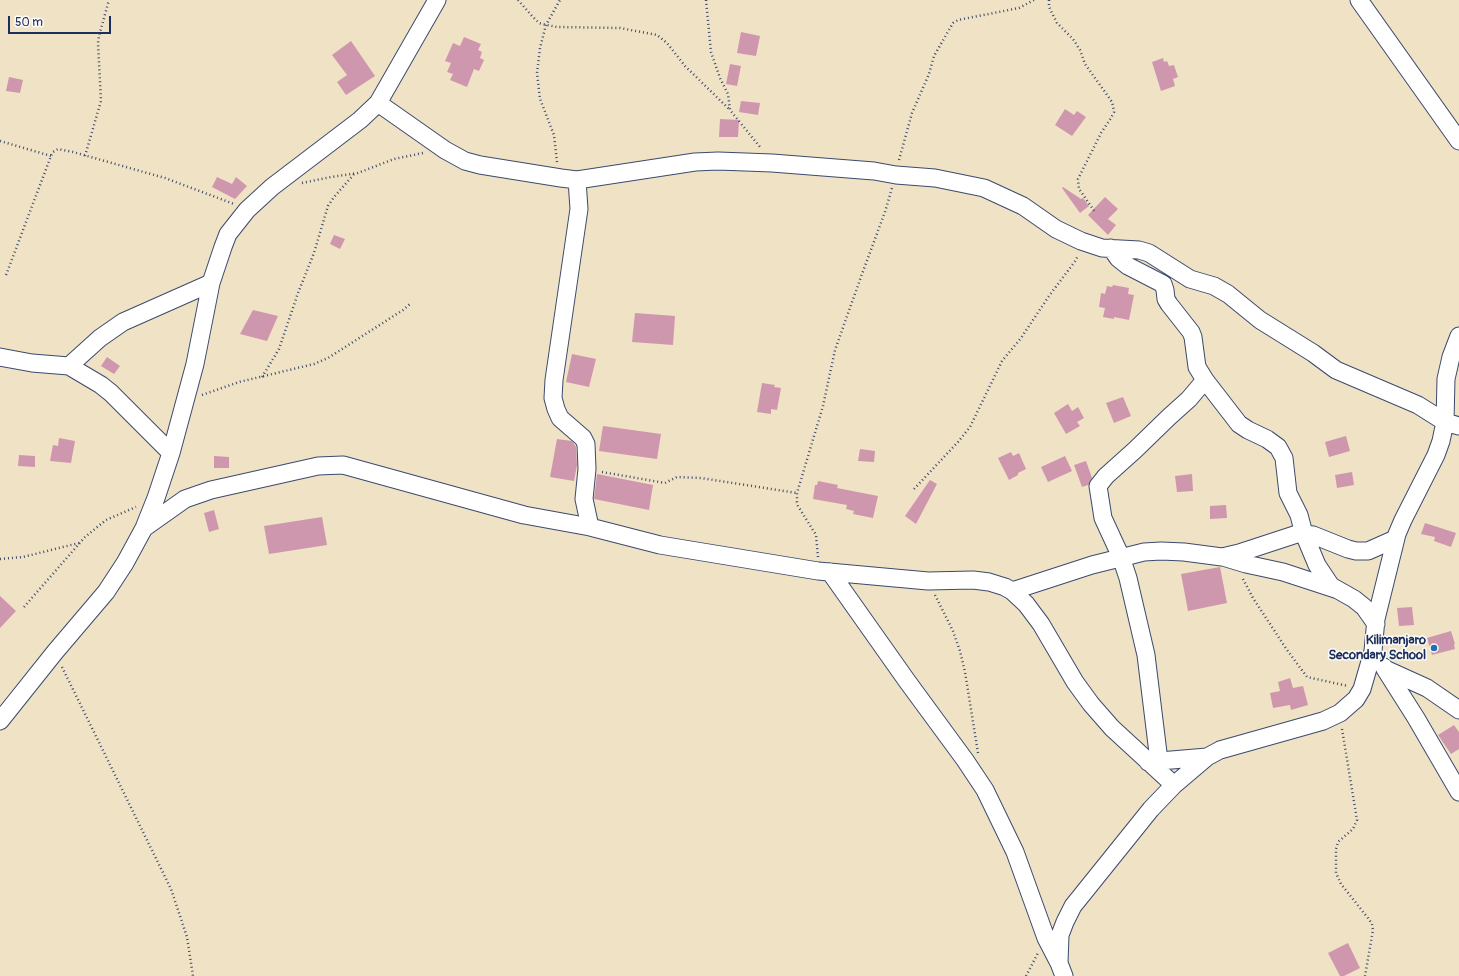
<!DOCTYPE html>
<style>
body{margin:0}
#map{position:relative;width:1459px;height:976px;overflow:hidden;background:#f0e2c5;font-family:Pangolin,sans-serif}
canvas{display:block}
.scale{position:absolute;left:8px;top:16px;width:103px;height:18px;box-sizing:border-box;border:2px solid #1b2f5e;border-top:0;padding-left:5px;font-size:12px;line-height:14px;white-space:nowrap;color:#1b2f5e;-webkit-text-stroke:3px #fdfcf7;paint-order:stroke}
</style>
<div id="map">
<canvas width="1459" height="976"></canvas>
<div class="scale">50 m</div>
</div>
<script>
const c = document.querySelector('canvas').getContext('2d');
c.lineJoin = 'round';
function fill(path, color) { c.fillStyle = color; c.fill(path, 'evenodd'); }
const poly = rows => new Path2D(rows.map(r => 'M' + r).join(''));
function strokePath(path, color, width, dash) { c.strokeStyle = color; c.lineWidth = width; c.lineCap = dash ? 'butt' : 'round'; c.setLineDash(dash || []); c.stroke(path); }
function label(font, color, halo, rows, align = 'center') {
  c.font = font + ' Pangolin,sans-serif'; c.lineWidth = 3; c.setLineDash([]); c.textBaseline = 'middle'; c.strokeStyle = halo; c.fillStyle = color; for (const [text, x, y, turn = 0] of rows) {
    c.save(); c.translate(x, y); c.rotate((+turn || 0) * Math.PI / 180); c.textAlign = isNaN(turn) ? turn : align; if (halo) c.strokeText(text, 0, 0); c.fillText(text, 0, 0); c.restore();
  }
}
const building = poly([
 [741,32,760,36,756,56,737,53],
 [464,37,481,44,478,50,482,52,480,58,484,60,479,71,474,69,467,87,450,80,453,74,447,72,451,63,445,61,453,43,460,46],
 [351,41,375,76,346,95,337,82,347,75,332,55],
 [1163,58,1164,62,1167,61,1169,66,1174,65,1178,77,1173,79,1175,86,1161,91,1152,62],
 [730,64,741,66,737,86,726,84],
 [9,77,23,80,20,93,6,91],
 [741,101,760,103,758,115,739,112],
 [1065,109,1074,115,1077,111,1086,117,1072,136,1055,125],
 [720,119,739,120,738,137,719,137],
 [217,177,232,184,236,177,247,186,235,199,212,187],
 [1063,187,1081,199,1083,198,1089,206,1080,213,1062,188],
 [1105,197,1118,209,1108,219,1116,225,1108,235,1088,215],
 [334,235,345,239,340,249,330,244],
 [1113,285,1129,288,1128,294,1134,295,1129,320,1114,317,1114,319,1103,317,1105,308,1099,307,1101,293,1105,294,1107,286,1112,287],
 [253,310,278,316,267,341,240,334],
 [635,313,675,316,673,345,632,342],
 [572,354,596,359,589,387,566,382],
 [107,357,120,366,114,374,101,366],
 [762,383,775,385,774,387,781,388,777,410,771,409,771,414,757,412],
 [1123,397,1131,416,1114,423,1106,403],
 [1068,404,1072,411,1078,407,1084,418,1077,422,1080,426,1066,434,1054,413],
 [603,426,661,434,657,459,599,451],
 [1346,436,1350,451,1329,457,1325,442],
 [59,438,75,441,71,463,50,461,53,445,58,446],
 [557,439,572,441,576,447,577,465,574,481,550,477],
 [860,449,875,451,874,462,858,461],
 [1011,452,1013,456,1019,453,1026,469,1018,473,1018,475,1009,480,998,458],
 [19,455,35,456,35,467,18,466],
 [214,456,229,457,229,468,214,468],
 [1065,456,1072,471,1048,482,1041,467],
 [1086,461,1092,478,1088,485,1082,487,1074,465],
 [1352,472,1354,485,1337,488,1335,475],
 [597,474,653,485,649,510,594,499],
 [1192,474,1193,491,1177,492,1175,476],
 [930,480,937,484,916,524,905,516],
 [818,481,838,485,837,488,878,496,873,518,853,514,854,511,846,509,847,505,813,499,815,485,817,485],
 [1226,505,1227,518,1210,519,1210,506],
 [214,510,219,529,209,532,204,513],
 [322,517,327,545,269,554,264,526],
 [1425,523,1456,533,1451,547,1434,541,1435,537,1421,534],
 [1220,567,1227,603,1188,611,1181,574],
 [0,596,16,611,0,628],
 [1412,607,1414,625,1399,626,1397,608],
 [1451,631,1455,644,1454,644,1455,649,1432,655,1427,638],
 [1290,678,1293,688,1303,686,1308,705,1291,710,1290,705,1273,708,1270,693,1280,691,1278,682],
 [1454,725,1459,732,1459,749,1451,754,1438,735],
 [1348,943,1360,968,1344,976,1340,976,1328,953]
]);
const path = poly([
 [518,0,532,16,539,23,542,24,557,27,620,28,657,35,667,43,685,66,730,110],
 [706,0,711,52,720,78,728,94,730,110,760,147],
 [1049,0,1049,7,1057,23,1073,39,1080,50,1085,64,1112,102,1113,106,1114,112,1111,118,1101,133,1078,179,1079,189,1095,212],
 [0,141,51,156],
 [85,156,101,101,98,43,99,36,109,0],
 [899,160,912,113,929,74,934,56,953,23,958,20,1019,8,1034,0],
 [557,162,554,135,540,99,537,73,540,48,546,25,560,0],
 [302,183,331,177,358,173,394,159,423,153],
 [6,275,51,156,53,152,58,149,73,152,165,178,234,204],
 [262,377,279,349,298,293,314,253,328,206,334,197,355,173],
 [202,395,239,382,314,364,328,358,403,310,410,304],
 [602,472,665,483,677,477,701,478,797,493],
 [914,489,958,442,970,427,1002,361,1021,338,1049,296,1076,260,1078,255],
 [818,557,816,535,798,506,797,502,797,493,823,406,835,350,862,274,885,212,892,188],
 [0,559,23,557,79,543],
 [1243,579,1253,598,1287,650,1307,677,1348,686],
 [935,595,953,631,960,651,965,672,978,753],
 [24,607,85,537,106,520,136,507],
 [62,667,171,889,187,937,193,976],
 [1342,729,1357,820,1353,829,1338,842,1336,849,1336,873,1341,884,1368,918,1372,924,1373,930,1365,976],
 [1026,976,1038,953]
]);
const minor = poly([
 [1359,0,1459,141],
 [378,103,445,150,465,161,480,165,561,178,577,180,695,162,718,161,772,163,874,171,896,175,935,178,984,188,1023,206,1056,229,1081,241,1102,248,1139,250,1149,253,1190,279,1214,286,1228,294,1260,320,1313,353,1336,370,1418,405,1445,422,1459,426],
 [577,180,579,209,554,380,553,398,556,409,560,418,583,438,586,444,587,469,584,499,590,527],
 [1111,248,1118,258,1128,266,1163,284,1165,290,1166,299,1169,304,1191,332,1193,337,1197,367,1205,380,1239,424,1248,430,1267,439,1278,447,1284,458,1288,493,1299,515,1304,534,1317,565,1331,586,1354,599,1364,607,1376,624],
 [0,357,32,363,69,366,101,385,111,393,171,453],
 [69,366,100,338,123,322,211,283],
 [144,528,185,499,211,490,318,466,343,465,524,515,590,527,660,545,818,571,928,581,973,580,989,582,1005,587,1012,591,1026,604,1041,624,1075,682,1091,704,1112,728,1174,785],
 [1223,557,1246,564,1283,572,1335,589],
 [830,572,907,681,965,760,985,790,1015,852,1046,938,1059,963],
 [1012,591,1092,565,1144,552,1161,551,1184,552,1222,557,1239,553,1297,534,1304,534,1313,535,1348,549,1356,551,1368,551,1395,539],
 [1384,667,1385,669,1427,688,1459,710],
 [1385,669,1416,718,1459,792],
 [0,721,55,652,106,592,125,563,144,528,156,498,171,453,195,364,211,283,223,247,228,234,247,210,272,187,360,120,378,103,437,0],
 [1159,761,1146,655,1128,578,1121,557,1103,518,1098,486,1106,476,1135,450,1169,417,1189,399,1205,380],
 [1148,762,1207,757],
 [1064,976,1059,963,1060,935,1065,922,1073,906,1151,809,1174,785,1207,757,1220,750,1323,721,1340,713,1356,699,1362,689,1373,651,1376,619,1397,534,1403,520,1436,455,1441,441,1445,422,1446,379,1451,357,1459,336]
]);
const markers = [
 [1434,648,4,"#1f6fb2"]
];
const poiNames = [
 ["Kilimanjaro",1426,641],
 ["Secondary School",1426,656]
];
fill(building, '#cf97ad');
strokePath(minor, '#3b4a6d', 19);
strokePath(path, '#3b4a6d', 2.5, [1, 3]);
strokePath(minor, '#fff', 17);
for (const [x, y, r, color] of markers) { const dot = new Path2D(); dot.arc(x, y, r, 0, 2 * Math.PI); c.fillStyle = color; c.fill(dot); strokePath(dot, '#fdfcf7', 1.5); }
label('bold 13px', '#1b2f5e', '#fdfcf7', poiNames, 'right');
</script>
